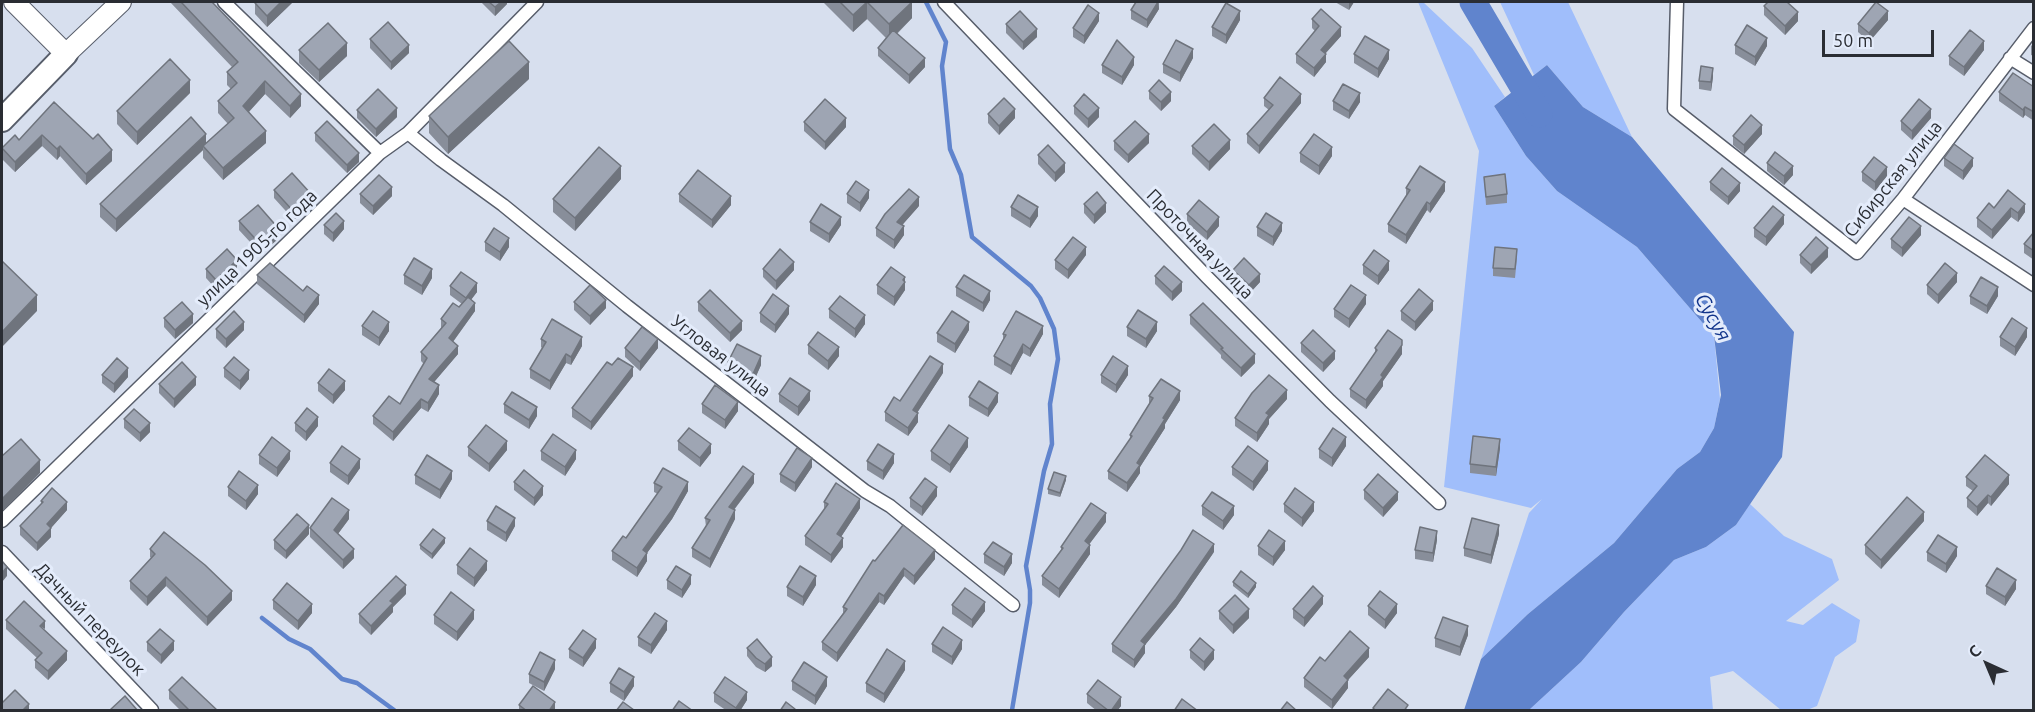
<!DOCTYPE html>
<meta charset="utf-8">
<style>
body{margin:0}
#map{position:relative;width:2035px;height:712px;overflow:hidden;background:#d7dfee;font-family:Ubuntu,sans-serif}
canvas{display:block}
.frame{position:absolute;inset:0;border:3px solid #2a2d33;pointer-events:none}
.north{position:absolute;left:1957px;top:634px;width:60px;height:60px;-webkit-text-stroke:4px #e4ecfb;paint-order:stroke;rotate:316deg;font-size:16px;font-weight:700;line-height:24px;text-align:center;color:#2a2d33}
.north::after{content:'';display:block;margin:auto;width:21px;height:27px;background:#2a2d33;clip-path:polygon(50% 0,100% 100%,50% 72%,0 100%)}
.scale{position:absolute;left:1822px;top:30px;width:112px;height:27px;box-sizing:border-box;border:3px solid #2a2d33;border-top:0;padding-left:8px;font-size:18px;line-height:21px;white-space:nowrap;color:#2a2d33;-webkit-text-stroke:4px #e4ecfb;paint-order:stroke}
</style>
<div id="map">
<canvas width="2035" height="712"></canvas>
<div class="frame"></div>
<div class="north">С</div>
<div class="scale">50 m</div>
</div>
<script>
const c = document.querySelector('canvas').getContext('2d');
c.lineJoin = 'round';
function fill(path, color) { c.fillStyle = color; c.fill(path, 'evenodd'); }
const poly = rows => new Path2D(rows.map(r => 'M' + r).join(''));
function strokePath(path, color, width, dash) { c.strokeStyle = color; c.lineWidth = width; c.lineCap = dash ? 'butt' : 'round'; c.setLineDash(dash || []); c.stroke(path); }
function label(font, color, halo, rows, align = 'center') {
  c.font = font + ' Ubuntu,sans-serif'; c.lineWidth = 6; c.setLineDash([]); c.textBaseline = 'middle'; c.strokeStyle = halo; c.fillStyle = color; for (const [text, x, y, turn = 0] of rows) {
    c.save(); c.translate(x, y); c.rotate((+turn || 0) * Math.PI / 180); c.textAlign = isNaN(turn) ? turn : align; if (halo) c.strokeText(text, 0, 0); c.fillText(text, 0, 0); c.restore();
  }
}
const green = poly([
 [1418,2,1423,2,1472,48,1505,97,1494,106,1526,156,1557,191,1637,247,1714,336,1720,399,1714,428,1700,452,1677,469,1614,543,1528,614,1481,659,1529,513,1542,499,1531,508,1444,487,1479,151],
 [1500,2,1568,2,1632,137,1583,107,1547,65,1534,75],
 [1750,504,1784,536,1832,559,1839,580,1786,621,1803,625,1832,603,1860,620,1856,642,1835,657,1817,706,1807,710,1781,710,1733,671,1710,677,1713,710,1529,710,1581,662,1624,612,1674,560,1706,547,1736,525]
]);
const water = poly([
 [1547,65,1583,107,1632,137,1794,332,1782,457,1736,525,1706,547,1674,560,1624,612,1581,662,1529,710,1464,710,1481,659,1528,614,1614,543,1677,469,1700,452,1714,428,1721,395,1714,336,1637,247,1557,191,1526,156,1494,106]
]);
const stream = poly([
 [926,2,946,42,942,66,950,149,961,175,972,237,1031,286,1040,298,1054,329,1058,359,1050,404,1052,444,1044,471,1026,566,1030,590,1030,603,1012,710],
 [262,618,289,639,310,649,342,679,357,683,394,710]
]);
const river = poly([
 [1473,2,1539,114]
]);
const street = poly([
 [224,2,380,153],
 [944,2,1207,277,1330,401,1439,503],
 [1677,2,1674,109,1857,253,1903,199,2034,28],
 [2010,58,2034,73],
 [408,133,441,160,503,205,627,306,865,491,890,506,1013,605],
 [1903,199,2034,285],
 [2,521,380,153,408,133,537,2],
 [2,552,152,710]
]);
const primary = poly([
 [14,2,66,54,121,2]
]);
const highway = poly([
 [2,120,66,54]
]);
const wall = poly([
 [170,2,212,2,301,106,290,118,265,94,249,112,266,143,223,180,203,158,203,150,116,232,100,217,100,204,206,143,228,124,218,113,218,101,231,89,227,85,227,72,232,67],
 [257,2,293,2,267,27,255,14,255,3],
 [481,2,507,2,507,4,495,16],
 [823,2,912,2,912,18,897,34,925,67,909,84,878,56,878,48,886,38,867,19,853,32],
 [1159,2,1159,9,1147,28,1131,19,1131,10],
 [1335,2,1354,2,1349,10],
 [1764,6,1798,21,1785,35,1764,15],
 [1312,19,1341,36,1326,53,1326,62,1314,77,1296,63,1296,54,1315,31,1312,28],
 [1240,20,1226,44,1212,36,1212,27],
 [1888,20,1869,42,1858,32,1858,24],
 [1099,21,1084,44,1073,37,1073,28],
 [1006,24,1037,37,1023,50,1006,33],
 [370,39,409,53,391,70,370,48],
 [2034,43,2034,56,2031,55,2031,46],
 [1735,45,1767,46,1755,66,1735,54],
 [299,50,347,56,319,82,299,63],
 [1984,50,1964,76,1949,65,1949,56],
 [1354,54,1389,59,1378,78,1354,63],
 [1193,58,1180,82,1163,73,1163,64],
 [1102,65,1134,65,1122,85,1102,73],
 [1713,77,1711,91,1699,89,1699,81],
 [529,79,448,154,429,133,429,116],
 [2034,87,2034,121,2025,115,2023,118,1999,101,1999,92],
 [1149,91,1171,101,1161,111,1149,99],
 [190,93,137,145,117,124,117,111],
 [1264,98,1301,103,1259,154,1247,143,1247,134,1269,110,1264,106],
 [1333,101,1360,102,1349,119,1333,110],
 [54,102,112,161,86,185,60,156,57,160,42,146,15,172,2,159,2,148,19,140],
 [1074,106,1099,117,1088,128,1074,114],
 [357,110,397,117,376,137,357,118],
 [988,114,1015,118,999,135,988,123],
 [1931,118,1912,140,1901,130,1901,121],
 [804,122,846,127,825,150,804,131],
 [315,133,359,162,347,173,315,141],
 [1762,134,1744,154,1733,145,1733,136],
 [1114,141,1149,143,1128,163,1114,150],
 [1192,146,1230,149,1209,171,1192,154],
 [1300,153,1332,156,1319,175,1300,162],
 [1038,155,1065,172,1055,182,1038,164],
 [1944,158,1973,166,1963,180,1944,166],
 [1767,163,1793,175,1784,185,1767,171],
 [1862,172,1887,176,1875,191,1862,181],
 [1484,177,1507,194,1507,203,1486,205],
 [621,179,575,231,553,212,553,199],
 [1710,182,1740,191,1728,205,1710,190],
 [1406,188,1445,191,1430,213,1427,210,1406,244,1388,232,1388,224,1406,196],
 [274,190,312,204,294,220,274,198],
 [2008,190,2025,212,2018,222,2011,217,1992,239,1977,227,1977,218,1994,208],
 [360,194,392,196,373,215,360,203],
 [679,194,731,205,712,228,679,202],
 [847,194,869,198,860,212,847,203],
 [1084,204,1106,212,1094,224,1084,213],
 [919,206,902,225,904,235,894,249,876,236,876,228],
 [1011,207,1038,216,1030,228,1011,216],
 [1187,214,1219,226,1207,240,1187,223],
 [239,221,279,238,261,254,239,230],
 [810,222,841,225,829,243,810,231],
 [1784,224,1766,246,1754,237,1754,228],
 [324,225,344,229,333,242,324,234],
 [1257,227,1282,231,1273,246,1257,236],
 [2034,232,2034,260,2024,253,2024,244],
 [1921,235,1902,257,1891,248,1891,239],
 [485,242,509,247,500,261,485,251],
 [1086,255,1068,279,1055,269,1055,260],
 [1800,255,1828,257,1811,274,1800,263],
 [1517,257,1515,278,1493,276,1493,268],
 [1363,265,1389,270,1378,285,1363,274],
 [206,269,237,269,216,289,206,278],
 [763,269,794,270,776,290,763,277],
 [1233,270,1260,282,1249,294,1233,279],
 [257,275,303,291,319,304,304,323,257,284],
 [404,275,432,278,422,295,404,284],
 [1155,276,1182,291,1172,301,1155,284],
 [905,277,905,290,894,306,877,294,877,285],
 [1957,282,1938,304,1927,294,1927,285],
 [450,286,477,292,471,300,475,311,453,342,458,354,434,382,439,394,428,412,421,408,393,441,373,424,373,416,400,404,424,364,421,361,421,352,441,328,441,319,459,307,462,304,450,295],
 [956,287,990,300,983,312,956,296],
 [1970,296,1998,296,1987,314,1970,304],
 [574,302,606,308,590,325,574,310],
 [698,302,742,330,730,342,698,311],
 [1366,304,1349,328,1334,317,1334,309],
 [829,309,865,324,855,338,829,318],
 [1433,310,1415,331,1401,320,1401,311],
 [760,313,789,314,775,333,760,322],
 [1190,315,1255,363,1241,377,1221,358,1221,355,1190,324],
 [164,318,193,323,175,339,164,327],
 [362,326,389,331,379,346,362,335],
 [1127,327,1157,331,1146,348,1127,336],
 [216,329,244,330,226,348,216,338],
 [969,330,955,353,937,342,937,333],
 [1003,334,1043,334,1030,357,1023,353,1011,375,994,365,994,356,1003,339],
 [2000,337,2027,337,2015,356,2000,346],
 [541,339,582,346,571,365,566,363,550,390,530,378,530,369,542,348,541,347],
 [1301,343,1335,359,1323,372,1301,352],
 [808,345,839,356,828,370,808,354],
 [625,348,658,348,640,371,625,357],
 [1375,348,1402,354,1383,381,1383,386,1366,409,1350,397,1350,389,1375,353],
 [728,362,761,365,753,383,728,371],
 [612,365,633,376,591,430,572,417,572,408],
 [224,368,249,379,240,390,224,377],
 [943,373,917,413,918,422,908,436,885,421,885,412],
 [102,375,128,377,114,393,102,383],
 [1101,375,1128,375,1116,393,1101,383],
 [318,383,345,390,333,404,318,391],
 [159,384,196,385,174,408,159,393],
 [779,394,810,400,798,416,779,402],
 [1149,396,1180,400,1165,424,1165,428,1140,467,1140,473,1127,492,1108,479,1108,471,1130,439,1130,435,1149,404],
 [969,397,998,402,988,417,969,406],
 [1287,399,1269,419,1269,424,1257,442,1235,426,1235,418],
 [504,404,537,416,529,429,504,413],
 [702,404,738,411,725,429,702,413],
 [124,419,150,432,140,442,124,428],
 [295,423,318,426,306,441,295,431],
 [678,441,711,453,700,467,678,450],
 [1346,446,1332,467,1319,458,1319,449],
 [468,447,507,450,489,472,468,456],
 [968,447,950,473,931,460,931,451],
 [1500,448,1496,476,1470,473,1470,464],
 [541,451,576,459,565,476,541,460],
 [259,455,290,459,277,477,259,464],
 [867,461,894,463,883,480,867,470],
 [330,463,360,468,348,485,330,472],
 [812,467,795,492,780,482,780,474],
 [1232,467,1268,470,1253,491,1232,475],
 [415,475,452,479,440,499,415,484],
 [1966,477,2009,484,1991,506,1988,503,1977,516,1967,507,1967,498,1973,491,1966,486],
 [1066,480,1060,497,1048,494,1048,489],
 [514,482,543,495,534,506,514,490],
 [654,483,688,491,672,519,647,553,647,561,637,577,612,560,612,551,626,538,658,494,654,492],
 [754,483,734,510,735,519,710,568,692,557,692,548,706,527,705,518],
 [228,487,258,494,246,510,228,496],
 [1364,490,1398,500,1383,517,1364,499],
 [937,496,922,516,910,507,910,498],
 [41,501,67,510,51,528,51,537,37,551,20,535,20,526,41,504],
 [824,502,860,508,841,537,843,547,831,563,805,545,805,536,824,510],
 [1284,504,1314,511,1302,527,1284,512],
 [1202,506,1234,515,1223,530,1202,515],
 [349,519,338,534,354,558,343,569,310,537,310,528],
 [487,521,515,526,506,542,487,530],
 [1924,521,1881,569,1865,554,1865,545],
 [1106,522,1089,544,1090,554,1059,598,1042,585,1042,576,1061,550,1061,547],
 [309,534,286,559,274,549,274,540],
 [1499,534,1491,564,1464,556,1464,548],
 [1437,540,1433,562,1415,559,1415,550],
 [445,543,432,559,420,549,420,545],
 [1258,546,1285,550,1273,566,1258,555],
 [150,549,232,600,207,626,166,586,147,606,130,589,130,581,151,558,150,557],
 [1214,552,1176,607,1145,645,1145,653,1134,668,1112,652,1112,644],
 [1927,552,1957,556,1946,573,1927,561],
 [984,554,1012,563,1004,576,984,563],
 [935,559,914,585,904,576,884,605,879,602,837,662,822,650,822,642,843,613,843,607,875,561],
 [457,565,487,570,474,587,457,574],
 [667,580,691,584,682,598,667,589],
 [1233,582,1256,587,1248,598,1233,586],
 [816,585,803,606,787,596,787,587],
 [1986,586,2016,589,2005,606,1986,594],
 [406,594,393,607,393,612,371,635,359,623,359,614],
 [273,600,312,613,298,630,273,609],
 [1323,604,1304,627,1293,618,1293,609],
 [952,605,985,611,972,628,952,614],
 [1368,606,1397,613,1385,629,1368,615],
 [1219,611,1249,618,1233,634,1219,619],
 [434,615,474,619,457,641,434,624],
 [6,620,44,630,67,660,48,680,35,668,35,660,37,658,6,629],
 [667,630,651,654,638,646,638,637],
 [1468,635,1460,656,1435,647,1435,638],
 [147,642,174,650,161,664,147,651],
 [932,644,962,649,952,665,932,652],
 [596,648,583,667,569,658,569,649],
 [747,648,772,666,765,672,756,667,747,656],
 [1190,650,1214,659,1204,671,1190,658],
 [1369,657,1348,680,1348,688,1332,709,1304,687,1304,678,1325,661],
 [555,669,544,691,529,683,529,674],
 [905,670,884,703,866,692,866,683],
 [792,681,827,686,815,705,792,690],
 [610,683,634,686,624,701,610,692],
 [169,690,218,711,181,711,169,699],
 [714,693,747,700,740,711,727,711,714,702],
 [1087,694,1121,706,1117,711,1097,711,1087,703],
 [519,705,555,711,519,711]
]);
const shadedWall = poly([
 [281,2,293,2,267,27,267,16],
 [501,2,507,2,507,4,495,16,495,7],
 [867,2,867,19,853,32,853,15],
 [912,2,912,18,889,41,889,24],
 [1158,2,1159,9,1147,28,1147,20],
 [1349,2,1354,2,1349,10],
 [1240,11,1240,20,1226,44,1226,35],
 [1888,11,1888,20,1869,42,1869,33],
 [1798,12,1798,21,1785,35,1785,26],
 [1099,13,1099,21,1084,44,1084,36],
 [1341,27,1341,36,1321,58,1321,50],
 [1037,29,1037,37,1023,50,1023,42],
 [1767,38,1767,46,1755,66,1755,57],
 [1984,41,1984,50,1964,76,1964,67],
 [347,43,347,56,319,82,319,70],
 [409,45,409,53,391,70,391,62],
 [1193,49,1193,58,1180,82,1180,73],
 [1389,50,1389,59,1378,78,1378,69],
 [1326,54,1326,62,1314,77,1314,68],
 [1134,57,1134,65,1122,85,1122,77],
 [925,58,925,67,909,84,909,75],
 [529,62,529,79,448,154,448,137],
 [1713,68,1713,77,1711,91,1711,82],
 [190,80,190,93,137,145,137,132],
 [265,81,265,94,243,118,243,106],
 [1171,92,1171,101,1161,111,1161,102],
 [1360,93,1360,102,1349,119,1349,111],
 [301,94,301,106,290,118,290,106],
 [1301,94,1301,103,1259,154,1259,146],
 [2025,107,2025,115,2023,118,2023,110],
 [397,108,397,117,376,137,376,129],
 [1099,108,1099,117,1088,128,1088,119],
 [1015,109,1015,118,999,135,999,126],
 [1931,109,1931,118,1912,140,1912,131],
 [846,118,846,127,825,150,825,142],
 [1762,125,1762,134,1744,154,1744,145],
 [266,131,266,143,223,180,223,168],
 [206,134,206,147,203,146,203,150,116,232,116,219],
 [1149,134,1149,143,1128,163,1128,155],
 [42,135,42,146,15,172,15,162],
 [1230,140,1230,149,1209,171,1209,162],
 [60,146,60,156,57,160,57,149],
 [1332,147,1332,156,1319,175,1319,166],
 [112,150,112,161,86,185,86,174],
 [359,153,359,162,347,173,347,165],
 [1973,158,1973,166,1963,180,1963,171],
 [1065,163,1065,172,1055,182,1055,173],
 [621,166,621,179,575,231,575,218],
 [1793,166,1793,175,1784,185,1784,176],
 [1887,167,1887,176,1875,191,1875,182],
 [1445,182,1445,191,1430,213,1430,204],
 [1740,183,1740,191,1728,205,1728,197],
 [392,187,392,196,373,215,373,206],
 [869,190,869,198,860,212,860,203],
 [312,195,312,204,294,220,294,212],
 [731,196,731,205,712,228,712,220],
 [919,197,919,206,897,231,897,222],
 [1427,202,1427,210,1406,244,1406,235],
 [1106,203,1106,212,1094,224,1094,215],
 [2025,204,2025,212,2018,222,2018,213],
 [1038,207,1038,216,1030,228,1030,219],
 [2011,208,2011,217,1992,239,1992,230],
 [1784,215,1784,224,1766,246,1766,237],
 [841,217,841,225,829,243,829,234],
 [1219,217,1219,226,1207,240,1207,232],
 [344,221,344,229,333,242,333,233],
 [1282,223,1282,231,1273,246,1273,237],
 [904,226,904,235,894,249,894,240],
 [1921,226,1921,235,1902,257,1902,248],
 [279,229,279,238,261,254,261,245],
 [509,238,509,247,500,261,500,252],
 [1086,247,1086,255,1068,279,1068,270],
 [1828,248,1828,257,1811,274,1811,265],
 [237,260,237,269,216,289,216,280],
 [1389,261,1389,270,1378,285,1378,276],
 [794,262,794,270,776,290,776,281],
 [432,269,432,278,422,295,422,286],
 [1957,273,1957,282,1938,304,1938,295],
 [1260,274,1260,282,1249,294,1249,285],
 [905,277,905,290,894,306,894,297],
 [1182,282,1182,291,1172,301,1172,292],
 [477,283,477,292,466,306,466,298],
 [1998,287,1998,296,1987,314,1987,306],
 [990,291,990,300,983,312,983,303],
 [37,295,37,311,2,347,2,332],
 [319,295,319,304,304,323,304,315],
 [1366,295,1366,304,1349,328,1349,319],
 [606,300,606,308,590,325,590,316],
 [1433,301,1433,310,1415,331,1415,322],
 [475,303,475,311,449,347,449,338],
 [789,306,789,314,775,333,775,325],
 [193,314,193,323,175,339,175,330],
 [865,315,865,324,855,338,855,329],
 [742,321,742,330,730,342,730,333],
 [244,322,244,330,226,348,226,339],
 [389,322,389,331,379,346,379,338],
 [969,322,969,330,955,353,955,344],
 [1157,322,1157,331,1146,348,1146,339],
 [1043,326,1043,334,1030,357,1030,349],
 [2027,328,2027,337,2015,356,2015,347],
 [582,337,582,346,571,365,571,357],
 [658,339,658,348,640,371,640,362],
 [1023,344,1023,353,1011,375,1011,366],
 [1402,345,1402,354,1383,381,1383,386,1366,409,1366,400,1381,375],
 [458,346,458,354,429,388,429,379],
 [839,347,839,356,828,370,828,361],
 [1335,351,1335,359,1323,372,1323,363],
 [566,354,566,363,550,390,550,381],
 [1255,354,1255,363,1241,377,1241,368],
 [761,356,761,365,753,383,753,374],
 [943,364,943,373,913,419,913,410],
 [1128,366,1128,375,1116,393,1116,385],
 [633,367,633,376,591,430,591,422],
 [128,368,128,377,114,393,114,384],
 [249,370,249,379,240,390,240,381],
 [196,377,196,385,174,408,174,399],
 [345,381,345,390,333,404,333,395],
 [439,385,439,394,428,412,428,403],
 [1287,390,1287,399,1269,419,1269,424,1257,442,1257,433,1266,413],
 [810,391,810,400,798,416,798,407],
 [1180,391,1180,400,1165,424,1165,428,1140,467,1140,473,1127,492,1127,483,1137,463,1163,418],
 [998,393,998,402,988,417,988,409],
 [421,399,421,408,393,441,393,432],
 [738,402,738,411,725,429,725,420],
 [537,407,537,416,529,429,529,420],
 [918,413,918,422,908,436,908,428],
 [318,417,318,426,306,441,306,432],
 [150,423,150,432,140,442,140,433],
 [1346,437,1346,446,1332,467,1332,458],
 [968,438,968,447,950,473,950,465],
 [1500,439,1500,448,1496,476,1496,467],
 [507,441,507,450,489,472,489,464],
 [711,444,711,453,700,467,700,458],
 [576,450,576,459,565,476,565,467],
 [290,451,290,459,277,477,277,468],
 [894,454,894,463,883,480,883,471],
 [812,458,812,467,795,492,795,483],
 [360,459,360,468,348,485,348,476],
 [40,460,40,473,2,512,2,499],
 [1268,461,1268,470,1253,491,1253,482],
 [452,471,452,479,440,499,440,490],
 [754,474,754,483,729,516,729,507],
 [2009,475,2009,484,1991,506,1991,497],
 [1066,476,1066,480,1060,497,1060,493],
 [688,482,688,491,672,519,647,553,647,561,637,577,637,568,643,550],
 [258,485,258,494,246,510,246,501],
 [543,486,543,495,534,506,534,498],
 [937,487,937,496,922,516,922,507],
 [1398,492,1398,500,1383,517,1383,508],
 [1988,495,1988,503,1977,516,1977,507],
 [860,499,860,508,837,543,837,534],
 [67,502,67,510,51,528,51,537,37,551,37,543,47,524],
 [1314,502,1314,511,1302,527,1302,518],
 [1234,506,1234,515,1223,530,1223,521],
 [349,510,349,519,334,539,334,530],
 [735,510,735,519,710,568,710,559],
 [1924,512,1924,521,1881,569,1881,560],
 [1106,513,1106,522,1085,550,1085,541],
 [515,518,515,526,506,542,506,533],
 [309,525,309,534,286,559,286,551],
 [1499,525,1499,534,1491,564,1491,555],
 [1437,531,1437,540,1433,562,1433,553],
 [445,538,445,543,432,559,432,554],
 [843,538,843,547,831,563,831,555],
 [1285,541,1285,550,1273,566,1273,557],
 [1214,544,1214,552,1176,607,1145,645,1145,653,1134,668,1134,660,1141,641],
 [1090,545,1090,554,1059,598,1059,589],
 [1957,547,1957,556,1946,573,1946,564],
 [354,549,354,558,343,569,343,560],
 [935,550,935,559,914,585,914,576],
 [1012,554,1012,563,1004,576,1004,567],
 [487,561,487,570,474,587,474,578],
 [7,567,7,576,2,582,2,573],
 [904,568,904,576,884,605,884,596],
 [691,575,691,584,682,598,682,590],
 [816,576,816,585,803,606,803,597],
 [166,577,166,586,147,606,147,597],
 [2016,580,2016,589,2005,606,2005,597],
 [1256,583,1256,587,1248,598,1248,594],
 [406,585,406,594,393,607,393,612,371,635,371,626,390,601],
 [232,591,232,600,207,626,207,617],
 [879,593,879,602,837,662,837,653],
 [1323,596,1323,604,1304,627,1304,618],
 [985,602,985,611,972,628,972,620],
 [312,604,312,613,298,630,298,621],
 [1397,604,1397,613,1385,629,1385,620],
 [1249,609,1249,618,1233,634,1233,625],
 [474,610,474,619,457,641,457,632],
 [45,621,45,629,40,626],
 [667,621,667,630,651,654,651,645],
 [1468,626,1468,635,1460,656,1460,647],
 [596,639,596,648,583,667,583,658],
 [962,640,962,649,952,665,952,657],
 [174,641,174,650,161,664,161,655],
 [1369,648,1369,657,1348,680,1348,688,1332,709,1332,700,1344,676],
 [1214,650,1214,659,1204,671,1204,662],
 [67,651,67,660,48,680,48,671],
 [772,657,772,666,765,672,765,664],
 [555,660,555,669,544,691,544,682],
 [905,661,905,670,884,703,884,694],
 [634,677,634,686,624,701,624,692],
 [827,677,827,686,815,705,815,696],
 [747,692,747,700,740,711,736,711,736,708],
 [1121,697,1121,706,1117,711,1111,711],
 [555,702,555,711,549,711],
 [29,704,29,711,22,711]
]);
const building = poly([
 [181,2,212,2,301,94,290,106,265,81,243,106,266,131,223,168,203,146,234,118,218,101,237,83,227,72,238,62,181,2],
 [257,2,281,2,267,16,255,3,257,2],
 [489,2,501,2,495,7,489,2],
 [840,2,912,2,889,24,867,2,853,15,840,2],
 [1136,2,1158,2,1147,20,1131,10,1136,2],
 [1768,2,1787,2,1798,12,1785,26,1764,6,1768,2],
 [1876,2,1888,11,1869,33,1858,24,1876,2],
 [1226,3,1240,11,1226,35,1212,27,1226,3],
 [1088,5,1099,13,1084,36,1073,28,1088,5],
 [1321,9,1341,27,1321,50,1326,54,1314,68,1296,54,1319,26,1312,19,1321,9],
 [1020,11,1037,29,1023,42,1006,24,1020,11],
 [388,22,409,45,391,62,370,39,388,22],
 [328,23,347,43,319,70,299,50,328,23],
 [1747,25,1767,38,1755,57,1735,45,1747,25],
 [893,30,925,58,909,75,878,48,893,30],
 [1970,30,1984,41,1964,67,1949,56,1970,30],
 [1365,36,1389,50,1378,69,1354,54,1365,36],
 [1117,40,1134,57,1122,77,1102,65,1117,40],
 [1176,40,1193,49,1180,73,1163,64,1176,40],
 [509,41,529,62,448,137,429,116,509,41],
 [170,59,190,80,137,132,117,111,170,59],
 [1701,66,1713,68,1711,82,1699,81,1701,66],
 [2013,73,2034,87,2034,112,2025,107,2023,110,1999,92,2013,73],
 [1280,77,1301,94,1259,146,1247,134,1273,105,1264,98,1280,77],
 [1159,80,1171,92,1161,102,1149,91,1159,80],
 [1343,84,1360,93,1349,111,1333,101,1343,84],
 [378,89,397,108,376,129,357,110,378,89],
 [1084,94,1099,108,1088,119,1074,106,1084,94],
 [1004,98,1015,109,999,126,988,114,1004,98],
 [825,99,846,118,825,142,804,122,825,99],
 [1919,99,1931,109,1912,131,1901,121,1919,99],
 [54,102,93,139,98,134,112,150,86,174,60,146,57,149,42,135,15,162,2,148,15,135,19,140,54,102],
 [1751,115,1762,125,1744,145,1733,136,1751,115],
 [191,117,206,134,116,219,100,204,191,117],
 [327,121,359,153,347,165,315,133,327,121],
 [1135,121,1149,134,1128,155,1114,141,1135,121],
 [1214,124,1230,140,1209,162,1192,146,1214,124],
 [1314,134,1332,147,1319,166,1300,153,1314,134],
 [1954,144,1973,158,1963,171,1944,158,1954,144],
 [1048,145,1065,163,1055,173,1038,155,1048,145],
 [599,147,621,166,575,218,553,199,599,147],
 [1775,152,1793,166,1784,176,1767,163,1775,152],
 [1874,157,1887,167,1875,182,1862,172,1874,157],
 [1420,166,1445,182,1430,204,1427,202,1406,235,1388,224,1410,190,1406,188,1420,166],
 [1722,168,1740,183,1728,197,1710,182,1722,168],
 [698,170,731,196,712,220,679,194,698,170],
 [292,173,312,195,294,212,274,190,292,173],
 [1505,174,1507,194,1486,197,1484,177,1505,174],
 [379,175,392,187,373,206,360,194,379,175],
 [856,181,869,190,860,203,847,194,856,181],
 [909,189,919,197,897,222,904,226,894,240,876,228,885,214,909,189],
 [2008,190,2025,204,2018,213,2011,208,1992,230,1977,218,1989,203,1994,208,2008,190],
 [1097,192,1106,203,1094,215,1084,204,1097,192],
 [1018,195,1038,207,1030,219,1011,207,1018,195],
 [1199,200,1219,217,1207,232,1187,214,1199,200],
 [821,204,841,217,829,234,810,222,821,204],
 [258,205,279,229,261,245,239,221,258,205],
 [1773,206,1784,215,1766,237,1754,228,1773,206],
 [336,213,344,221,333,233,324,225,336,213],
 [1266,213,1282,223,1273,237,1257,227,1266,213],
 [1909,217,1921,226,1902,248,1891,239,1909,217],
 [494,228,509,238,500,252,485,242,494,228],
 [2034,232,2034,251,2024,244,2034,232],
 [1073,237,1086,247,1068,270,1055,260,1073,237],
 [1816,237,1828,248,1811,265,1800,255,1816,237],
 [1495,247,1517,249,1515,269,1493,268,1495,247],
 [227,249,237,260,216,280,206,269,227,249],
 [780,249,794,262,776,281,763,269,780,249],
 [1374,250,1389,261,1378,276,1363,265,1374,250],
 [414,258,432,269,422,286,404,275,414,258],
 [1244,258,1260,274,1249,285,1233,270,1244,258],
 [2,261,37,295,2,332,2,261],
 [270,263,303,291,307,286,319,295,304,315,257,275,270,263],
 [1945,263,1957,273,1938,295,1927,285,1945,263],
 [1164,266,1182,282,1172,292,1155,276,1164,266],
 [891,267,905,277,903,280,905,282,894,297,877,285,891,267],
 [461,272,477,283,466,298,450,286,461,272],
 [964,275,990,291,983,303,956,287,964,275],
 [1981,277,1998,287,1987,306,1970,296,1981,277],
 [590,285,606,300,590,316,574,302,590,285],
 [1351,285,1366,295,1349,319,1334,309,1351,285],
 [1419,289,1433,301,1415,322,1401,311,1419,289],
 [710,290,742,321,730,333,698,302,710,290],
 [773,294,789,306,775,325,760,313,773,294],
 [840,296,865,315,855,329,829,309,840,296],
 [468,297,475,303,449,338,458,346,429,379,439,385,428,403,421,399,393,432,373,416,389,396,400,404,427,358,421,352,446,323,441,319,453,303,459,307,468,297],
 [182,302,193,314,175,330,164,318,182,302],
 [1203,303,1255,354,1241,368,1221,349,1223,348,1190,315,1203,303],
 [1138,310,1157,322,1146,339,1127,327,1138,310],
 [234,311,244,322,226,339,216,329,234,311],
 [373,311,389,322,379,338,362,326,373,311],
 [952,311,969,322,955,344,937,333,952,311],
 [1016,311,1043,326,1030,349,1023,344,1011,366,994,356,1006,335,1003,334,1016,311],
 [2012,318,2027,328,2015,347,2000,337,2012,318],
 [552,319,582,337,571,357,566,354,550,381,530,369,546,342,541,339,552,319],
 [642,327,658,339,640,362,625,348,642,327],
 [1313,330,1335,351,1323,363,1301,343,1313,330],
 [1388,330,1402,340,1402,345,1381,375,1383,377,1366,400,1350,389,1377,350,1375,348,1388,330],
 [818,332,839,347,828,361,808,345,818,332],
 [737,344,761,356,753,374,728,362,737,344],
 [930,356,943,364,913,410,918,413,908,428,885,412,894,397,900,401,930,356],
 [1113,356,1128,366,1116,385,1101,375,1113,356],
 [234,357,249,370,240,381,224,368,234,357],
 [117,358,128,368,114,384,102,375,117,358],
 [618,358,633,367,591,422,572,408,607,362,612,365,618,358],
 [182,362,196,377,174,399,159,384,182,362],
 [329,369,345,381,333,395,318,383,329,369],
 [1269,375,1287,390,1266,413,1269,415,1257,433,1235,418,1252,393,1269,375],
 [790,378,810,391,798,407,779,394,790,378],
 [1161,379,1180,391,1163,418,1165,419,1137,463,1140,465,1127,483,1108,471,1132,436,1130,435,1153,398,1149,396,1161,379],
 [979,381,998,393,988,409,969,397,979,381],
 [715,385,738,402,725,420,702,404,715,385],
 [512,392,537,407,529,420,504,404,512,392],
 [307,408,318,417,306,432,295,423,307,408],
 [134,409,150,423,140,433,124,419,134,409],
 [486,425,507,441,489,464,468,447,486,425],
 [949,425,968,438,950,465,931,451,949,425],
 [689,428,711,444,700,458,678,441,689,428],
 [1333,428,1346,437,1332,458,1319,449,1333,428],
 [553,434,576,450,565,467,541,451,553,434],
 [1473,436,1500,439,1496,467,1470,464,1473,436],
 [272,437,290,451,277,468,259,455,272,437],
 [21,439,40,460,2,499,2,456,21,439],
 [878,444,894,454,883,471,867,461,878,444],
 [342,446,360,459,348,476,330,463,342,446],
 [1248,446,1268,461,1253,482,1232,467,1248,446],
 [797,448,812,458,795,483,780,474,797,448],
 [427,455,452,471,440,490,415,475,427,455],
 [1985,455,2009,475,1991,497,1988,495,1977,507,1967,498,1977,486,1966,477,1985,455],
 [743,466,754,474,729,507,735,510,710,559,692,548,710,520,705,518,743,466],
 [663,468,688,482,672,510,643,550,647,553,637,568,612,551,623,536,626,538,662,487,654,483,663,468],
 [524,470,543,486,534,498,514,482,524,470],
 [239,471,258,485,246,501,228,487,239,471],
 [1054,472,1066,476,1060,493,1048,489,1054,472],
 [1378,474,1398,492,1383,508,1364,490,1378,474],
 [925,478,937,487,922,507,910,498,925,478],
 [836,483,860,499,837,534,843,538,831,555,805,536,828,504,824,502,836,483],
 [52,488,67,502,47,524,51,528,37,543,20,526,43,502,41,501,52,488],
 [1295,488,1314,502,1302,518,1284,504,1295,488],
 [1212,492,1234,506,1223,521,1202,506,1212,492],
 [1907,497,1924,512,1881,560,1865,545,1907,497],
 [332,498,349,510,334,530,354,549,343,560,310,528,332,498],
 [1091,503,1106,513,1085,541,1090,545,1059,589,1042,576,1063,548,1061,547,1091,503],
 [496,506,515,518,506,533,487,521,496,506],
 [297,514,309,525,286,551,274,540,297,514],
 [1472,518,1499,525,1491,555,1464,548,1472,518],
 [903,525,935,550,914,576,904,568,884,596,879,593,837,653,822,642,847,609,843,607,873,560,875,561,903,525],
 [1420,527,1437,531,1433,553,1415,550,1420,527],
 [433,529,445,538,432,554,420,545,433,529],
 [1193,530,1214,544,1176,599,1141,641,1145,644,1134,660,1112,644,1181,550,1193,530],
 [1269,530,1285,541,1273,557,1258,546,1269,530],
 [164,532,205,565,232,591,207,617,166,577,147,597,130,581,155,554,150,549,164,532],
 [1938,535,1957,547,1946,564,1927,552,1938,535],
 [993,542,1012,554,1004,567,984,554,993,542],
 [470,548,487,561,474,578,457,565,470,548],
 [2,561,7,567,2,573,2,561],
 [676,566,691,575,682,590,667,580,676,566],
 [800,566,816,576,803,597,787,587,800,566],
 [1997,568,2016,580,2005,597,1986,586,1997,568],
 [1241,571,1256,583,1248,594,1233,582,1241,571],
 [396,576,406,585,390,601,393,603,371,626,359,614,396,576],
 [287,583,312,604,298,621,273,600,287,583],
 [1313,586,1323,596,1304,618,1293,609,1313,586],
 [965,588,985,602,972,620,952,605,965,588],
 [1380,591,1397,604,1385,620,1368,606,1380,591],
 [451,592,474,610,457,632,434,615,451,592],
 [1235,595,1249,609,1233,625,1219,611,1235,595],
 [24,601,45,621,40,626,67,651,48,671,35,660,42,653,6,620,24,601],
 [655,613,667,621,651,645,638,637,655,613],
 [1443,617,1468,626,1460,647,1435,638,1443,617],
 [943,627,962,640,952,657,932,644,943,627],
 [160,629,174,641,161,655,147,642,160,629],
 [583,630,596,639,583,658,569,649,583,630],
 [1350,631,1369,648,1344,676,1348,680,1332,700,1304,678,1320,657,1325,661,1350,631],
 [1200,638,1214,650,1204,662,1190,650,1200,638],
 [757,639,772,657,765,664,756,658,747,648,757,639],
 [887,649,905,661,884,694,866,683,887,649],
 [540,652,555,660,544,682,529,674,540,652],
 [804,662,827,677,815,696,792,681,804,662],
 [619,668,634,677,624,692,610,683,619,668],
 [182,677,218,711,190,711,169,690,182,677],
 [725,677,747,692,736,708,714,693,725,677],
 [1098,680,1121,697,1111,711,1109,711,1087,694,1098,680],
 [533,686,555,702,549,711,527,711,519,705,533,686],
 [1388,689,1408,705,1404,711,1376,711,1373,708,1388,689],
 [15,690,29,704,22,711,2,711,2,703,15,690],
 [125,696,138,711,111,711,110,710,125,696],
 [1182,699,1198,711,1174,711,1182,699],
 [679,701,693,711,672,711,679,701],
 [623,702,634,710,634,711,616,711,623,702],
 [786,702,795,709,794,711,780,711,786,702],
 [1287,702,1297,711,1280,711,1287,702]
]);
const streetNames = [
 ["Сибирская улица",1893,179,-51],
 ["Проточная улица",1200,244,46],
 ["улица 1905-го года",257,248,-44],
 ["Угловая улица",721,356,38],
 ["Дачный переулок",90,619,46]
];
const waterNames = [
 ["Сусуя",1713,317,60]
];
fill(green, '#a0befb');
fill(water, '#6084cd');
strokePath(stream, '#6084cd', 4.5);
strokePath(river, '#6084cd', 27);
strokePath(street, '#575d6a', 15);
strokePath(primary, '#575d6a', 22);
strokePath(highway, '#575d6a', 26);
strokePath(street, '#fff', 12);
strokePath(primary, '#fff', 20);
strokePath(highway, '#fff', 22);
fill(wall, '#888e9a');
fill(shadedWall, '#6f747d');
fill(building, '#9ea5b3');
strokePath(building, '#6f747d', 1.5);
label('18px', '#2a2d33', '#e4ecfb', streetNames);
label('italic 20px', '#12358b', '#e4ecfb', waterNames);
</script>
